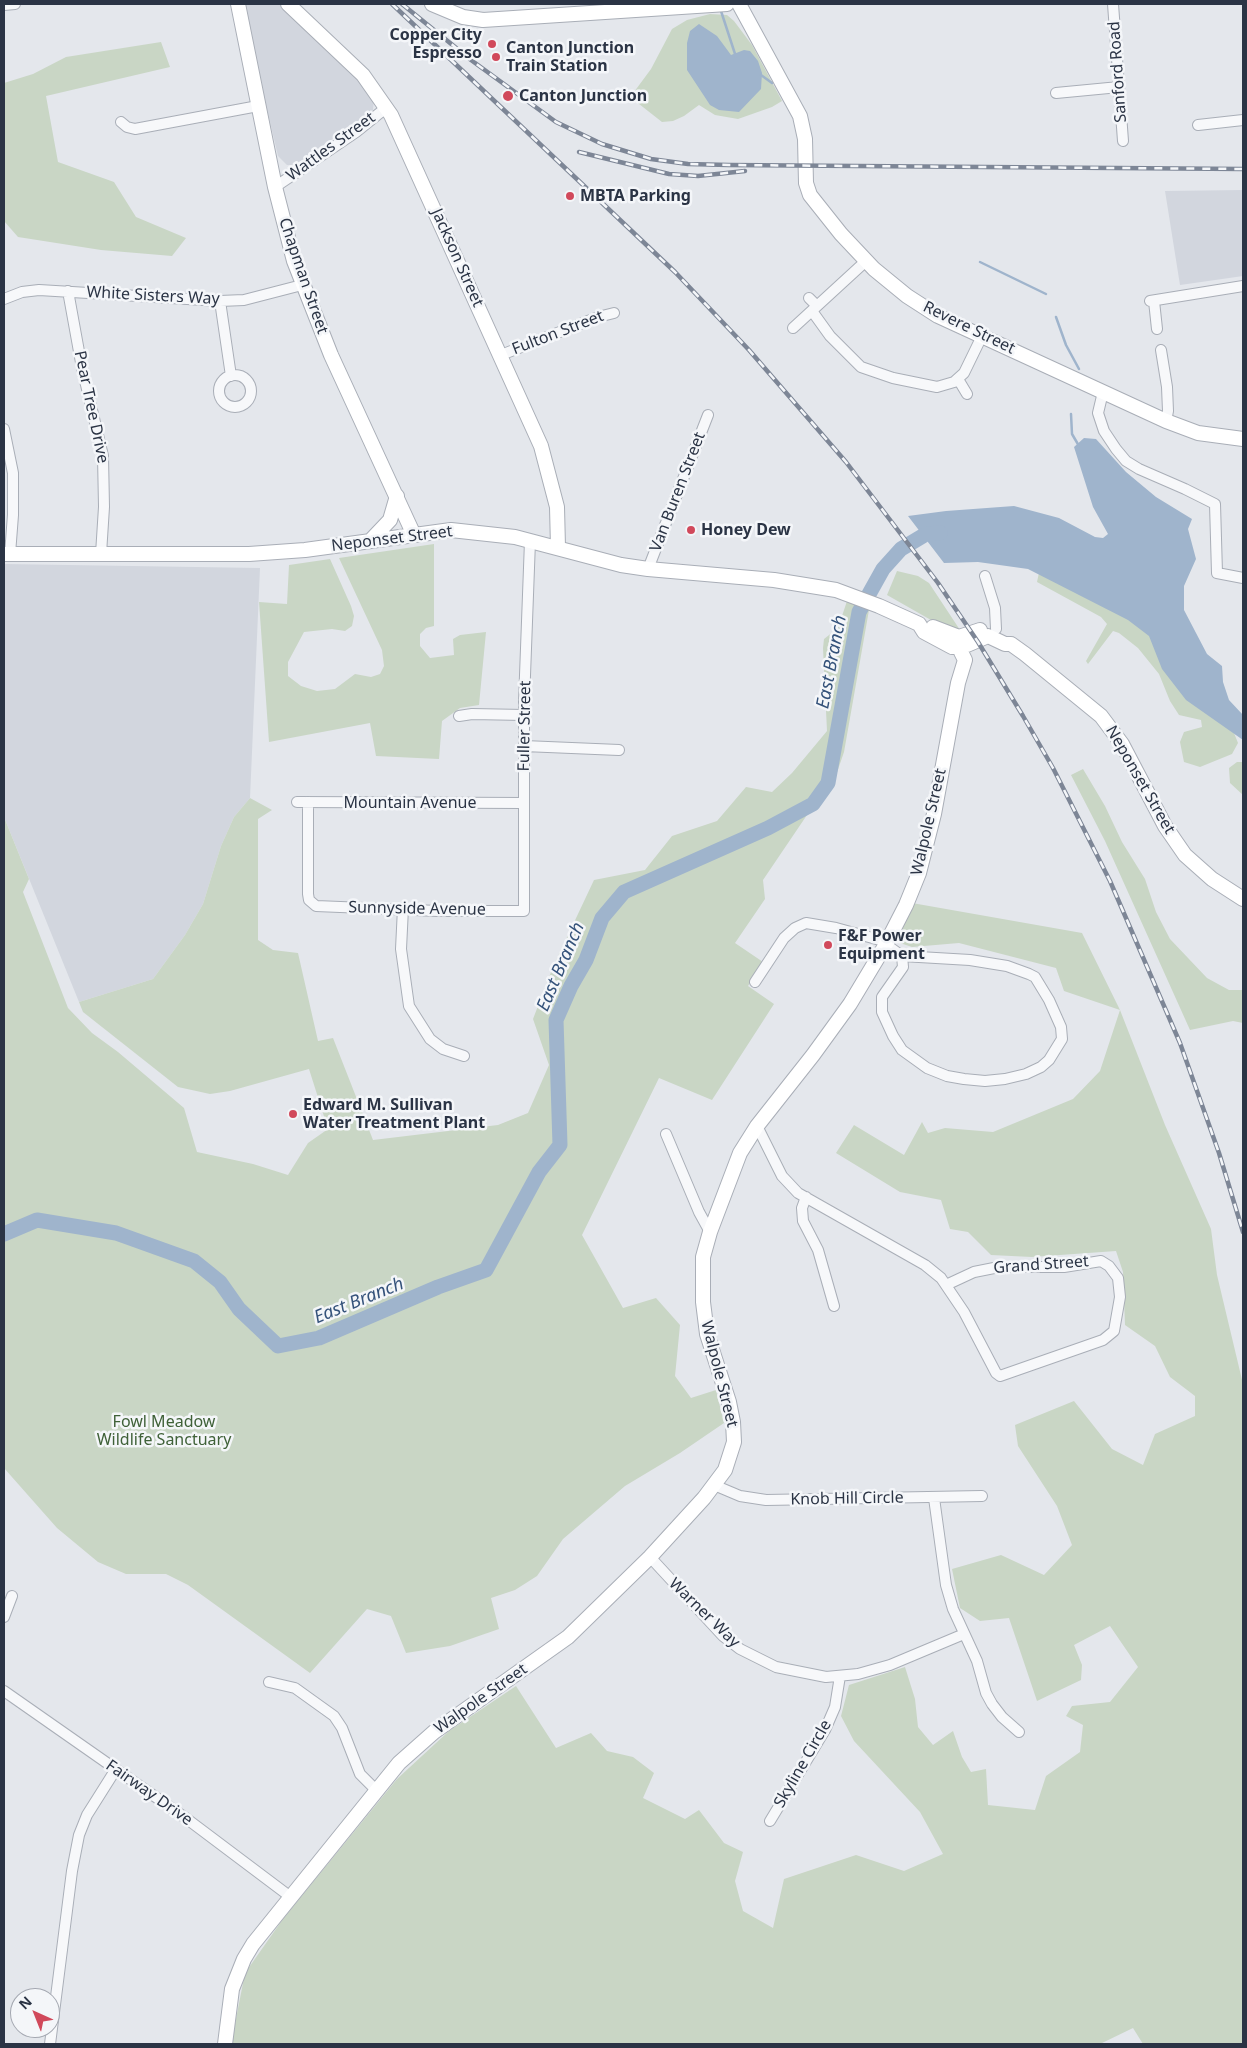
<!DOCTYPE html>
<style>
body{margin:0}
#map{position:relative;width:1247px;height:2048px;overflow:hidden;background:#e4e7ec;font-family:"Noto Sans",sans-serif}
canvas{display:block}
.frame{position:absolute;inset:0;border:5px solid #2b3445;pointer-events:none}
.north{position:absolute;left:10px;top:1988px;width:50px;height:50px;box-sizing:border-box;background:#f4f6f9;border:1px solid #a4a8b1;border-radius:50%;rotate:316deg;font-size:14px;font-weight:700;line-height:20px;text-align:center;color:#2b3445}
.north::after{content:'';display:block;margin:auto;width:18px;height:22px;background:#d1495b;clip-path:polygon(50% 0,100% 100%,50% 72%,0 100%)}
</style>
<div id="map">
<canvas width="1247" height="2048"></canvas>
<div class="frame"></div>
<div class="north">N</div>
</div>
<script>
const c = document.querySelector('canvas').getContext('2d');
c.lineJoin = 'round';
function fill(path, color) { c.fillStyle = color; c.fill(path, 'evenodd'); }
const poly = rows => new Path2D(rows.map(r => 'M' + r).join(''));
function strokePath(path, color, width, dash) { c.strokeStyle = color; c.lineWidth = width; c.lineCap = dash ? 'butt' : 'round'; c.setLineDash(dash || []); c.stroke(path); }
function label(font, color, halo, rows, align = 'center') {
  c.font = font + ' "Noto Sans",sans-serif'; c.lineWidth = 5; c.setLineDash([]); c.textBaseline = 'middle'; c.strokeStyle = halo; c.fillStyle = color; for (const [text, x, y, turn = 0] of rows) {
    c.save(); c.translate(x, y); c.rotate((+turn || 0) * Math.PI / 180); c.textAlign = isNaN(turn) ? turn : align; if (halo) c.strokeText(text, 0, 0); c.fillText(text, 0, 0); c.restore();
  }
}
const built = poly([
 [245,4,280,4,358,76,374,99,373,110,367,115,295,165,287,165,278,156,247,24],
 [1243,190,1243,276,1180,285,1165,191],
 [4,564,260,568,250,798,234,817,221,846,203,904,185,935,153,979,79,1002,4,817]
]);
const green = poly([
 [710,14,727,15,734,21,752,45,782,101,772,107,738,119,715,115,699,105,684,116,673,121,662,122,634,100,634,92,651,69,672,29,687,20],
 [161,42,170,67,46,96,58,162,114,182,136,217,186,238,172,256,101,250,18,237,4,221,4,83,33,74,66,57],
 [434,544,434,626,426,628,420,634,420,646,430,658,454,655,453,639,460,635,486,632,479,705,460,708,442,721,439,759,376,756,370,723,269,742,259,602,287,604,289,565,330,559,351,606,354,616,352,626,345,631,332,629,304,632,288,662,288,676,301,686,317,691,335,689,355,674,371,677,380,674,384,666,382,650,339,558],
 [1040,568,1135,611,1230,723,1238,743,1232,754,1200,767,1184,762,1180,742,1184,732,1202,727,1201,720,1179,715,1170,701,1159,674,1138,648,1119,633,1113,631,1088,664,1086,661,1107,624,1101,617,1037,582],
 [897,571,918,576,929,583,960,630,945,628,887,595],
 [847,601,869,610,844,752,832,787,807,815,763,880,765,899,735,943,763,962,748,986,774,1004,712,1100,659,1078,582,1235,623,1308,656,1298,680,1325,675,1376,691,1398,716,1390,724,1423,680,1453,625,1486,563,1539,537,1576,515,1590,491,1598,499,1629,450,1646,406,1653,391,1616,367,1609,310,1673,188,1585,166,1574,126,1574,98,1562,57,1528,4,1468,4,817,29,879,23,892,68,1008,92,1033,118,1052,184,1108,197,1152,253,1164,288,1175,308,1143,328,1129,309,1069,230,1091,210,1094,178,1087,83,1012,79,1002,153,979,185,935,203,904,221,846,234,817,250,798,272,810,258,819,258,940,273,950,298,953,318,1041,333,1038,373,1140,498,1125,528,1113,549,1065,533,1019,553,967,594,880,645,870,672,836,717,821,746,787,772,792,792,773,827,731,823,648,824,639,838,628],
 [1237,762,1243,762,1243,795,1230,783,1229,768],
 [1083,769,1105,806,1122,842,1145,879,1156,912,1170,939,1207,978,1229,990,1243,990,1243,1023,1233,1021,1190,1030,1105,841,1071,775],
 [912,903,1082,933,1120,1010,1165,1125,1211,1229,1217,1275,1243,1384,1243,2044,1143,2044,1133,2028,1100,2044,231,2044,245,1973,283,1919,397,1779,449,1731,516,1686,556,1748,591,1733,607,1751,633,1757,654,1773,643,1798,685,1819,699,1810,724,1843,743,1852,735,1881,743,1911,773,1928,784,1879,856,1855,904,1871,943,1854,920,1812,854,1741,841,1716,849,1685,905,1667,915,1699,918,1727,933,1745,953,1731,962,1757,971,1772,986,1769,988,1805,1035,1810,1046,1776,1080,1752,1083,1725,1066,1716,1072,1706,1110,1702,1138,1667,1110,1626,1074,1645,1082,1665,1081,1680,1037,1701,1009,1618,980,1621,960,1608,952,1569,1001,1555,1044,1575,1072,1545,1057,1506,1018,1446,1015,1425,1074,1401,1112,1449,1143,1465,1155,1434,1195,1416,1195,1396,1170,1377,1155,1346,1125,1325,1123,1272,1116,1251,1032,1257,991,1255,968,1232,950,1229,941,1200,900,1192,836,1153,854,1125,904,1155,922,1122,928,1133,945,1128,993,1132,1073,1099,1100,1071,1120,1010,1064,991,1056,968,959,943,912,947,894,941]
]);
const water = poly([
 [699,24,717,36,731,55,744,50,750,51,758,61,762,73,761,89,739,112,719,110,710,105,687,70,687,43,690,31],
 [1084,438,1096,439,1126,472,1156,497,1192,519,1188,529,1196,559,1184,586,1184,610,1207,654,1222,666,1223,682,1229,700,1243,715,1243,740,1186,700,1162,669,1149,636,1128,620,1028,569,978,562,944,563,908,516,946,511,1014,506,1059,518,1095,537,1103,538,1108,534,1093,507,1074,447]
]);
const stream = poly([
 [721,11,736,57],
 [761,75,772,83],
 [980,262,1046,294],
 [1056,317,1066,345,1079,369],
 [1071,414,1072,434,1079,446]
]);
const river = poly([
 [4,1234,37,1220,116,1233,194,1261,220,1282,239,1309,278,1346,319,1338,438,1287,486,1270,539,1172,560,1145,556,1020,571,986,586,960,602,918,624,892,768,828,813,804,828,783,859,612,883,569,901,549,926,534,940,533]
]);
const street = poly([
 [1113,4,1123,141],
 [4,5,15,4],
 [1056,93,1119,87],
 [121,122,127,127,135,129,258,106],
 [1198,125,1243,120],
 [275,187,356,132,387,107],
 [68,291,82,368,103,456,104,507,101,554],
 [809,298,817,306],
 [4,299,22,292,39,290,220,301,244,300,302,285],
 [220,301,231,376],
 [1150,301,1243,286],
 [1154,301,1157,329],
 [812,311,830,336,861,367,893,378,937,387,954,382,964,373,982,336],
 [793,328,866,261],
 [1161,350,1167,387,1168,411,1166,421],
 [501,355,598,317,614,313],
 '219 391a16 16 0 1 1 32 0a16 16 0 1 1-32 0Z',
 [958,379,967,394],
 [1103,392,1098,413,1104,431,1116,449,1126,461,1139,469,1185,489,1215,504,1217,573,1243,578],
 [4,429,13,473,13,515,10,554],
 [648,569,708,415],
 [985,576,995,608,996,629],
 [459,716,472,714,524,715],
 [524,746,619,750],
 [297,802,524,803],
 [308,802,308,894,309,900,316,906,438,911,524,911,524,702,530,541],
 [403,908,401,949,409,1006,430,1039,443,1049,464,1056],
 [755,982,784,938,795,928,806,923,836,928,880,940,902,956,970,960,1007,966,1029,974,1035,977,1049,1000,1061,1027,1062,1039,1049,1060,1041,1067,1026,1074,1005,1079,985,1081,964,1079,947,1076,927,1068,902,1050,893,1036,882,1012,882,997,903,967,902,956],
 [757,1126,782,1176,798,1193,925,1265,941,1278,964,1312,996,1373,1000,1376,1103,1340,1114,1331,1120,1297,1118,1278,1109,1266,1101,1261,1064,1267,999,1267,974,1272,946,1285],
 [666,1134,699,1212,710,1232],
 [806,1197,802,1208,803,1221,818,1250,834,1306],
 [714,1485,740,1496,766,1500,982,1496],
 [934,1498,946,1585,953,1609,977,1661,986,1693,992,1704,1002,1717,1019,1732],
 [650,1557,723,1636,740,1649,776,1667,826,1677,858,1674,890,1665,964,1634],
 [4,1617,12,1596],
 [269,1682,295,1688,334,1716,342,1728,360,1774,376,1790],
 [4,1691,187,1819,292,1898],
 [770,1821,825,1730,835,1707,840,1676],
 [50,2044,72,1871,79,1835,87,1815,116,1769]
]);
const secondary = poly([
 [238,4,275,187,294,261,331,355,413,533],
 [288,4,363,75,391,115,541,446,557,507,558,547],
 [432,4,463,17,483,20,727,4],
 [739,4,800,116,805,139,806,183,810,195,841,234,874,269,907,296,938,316,1166,421,1198,433,1243,439],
 [371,540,390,520,397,496],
 [4,554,249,554,305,550,451,530,515,537,621,565,648,569,774,580,836,590,879,606,919,624,924,632,952,647,967,645,988,636,1005,644,1011,644,1025,654,1101,716,1122,744,1165,826,1185,855,1212,879,1243,899],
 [933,627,959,637,980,630],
 [225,2044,232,1989,244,1959,253,1944,399,1763,434,1732,568,1637,650,1557,704,1498,725,1470,734,1442,733,1422,729,1402,707,1334,703,1302,703,1257,710,1232,740,1153,757,1126,813,1055,850,1004,886,944,906,905,919,873,934,814,958,683,965,660,961,652]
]);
const rail = poly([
 [392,4,675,272,749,350,846,462,938,583,978,642,1023,716,1053,768,1110,881,1180,1043,1219,1153,1243,1232],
 [402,4,471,60,556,122,602,144,651,159,688,164,729,165,1243,169],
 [579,152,669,174,698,176,745,171]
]);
const markers = [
 [492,44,5,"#d1495b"],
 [496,57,5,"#d1495b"],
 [508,96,6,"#d1495b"],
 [570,196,5,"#d1495b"],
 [691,530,5,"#d1495b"],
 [828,945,5,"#d1495b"],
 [293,1114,5,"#d1495b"]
];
const poiNames = [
 ["Copper City",482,35,"right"],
 ["Espresso",482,53,"right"],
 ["Canton Junction",506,48],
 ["Train Station",506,66],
 ["Canton Junction",519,96],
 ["MBTA Parking",580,196],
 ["Honey Dew",701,530],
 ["F&F Power",838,936],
 ["Equipment",838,954],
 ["Edward M. Sullivan",303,1105],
 ["Water Treatment Plant",303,1123]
];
const streetNames = [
 ["Sanford Road",1118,72,-94],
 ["Wattles Street",331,147,-36],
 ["Jackson Street",457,258,66],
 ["Chapman Street",303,276,71],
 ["White Sisters Way",153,296,3],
 ["Revere Street",969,328,26],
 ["Fulton Street",558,333,-21],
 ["Pear Tree Drive",91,407,78],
 ["Van Buren Street",678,492,-69],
 ["Neponset Street",392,539,-7],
 ["Fuller Street",525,726,-89],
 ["Neponset Street",1140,780,60],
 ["Mountain Avenue",410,803],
 ["Walpole Street",929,822,-77],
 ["Sunnyside Avenue",417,909,1],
 ["Grand Street",1041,1265,-4],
 ["Walpole Street",719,1374,76],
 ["Knob Hill Circle",847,1499,-1],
 ["Warner Way",704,1613,44],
 ["Walpole Street",481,1699,-35],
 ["Skyline Circle",803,1764,-60],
 ["Fairway Drive",149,1793,35]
];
const parkNames = [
 ["Fowl Meadow",164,1422],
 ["Wildlife Sanctuary",164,1440]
];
const waterNames = [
 ["East Branch",832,662,-79],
 ["East Branch",561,967,-67],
 ["East Branch",359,1301,-22]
];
fill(built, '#d2d6de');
fill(green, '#c9d6c5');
fill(water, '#9fb4cc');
strokePath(stream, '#9fb4cc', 2.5);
strokePath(river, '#9fb4cc', 15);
strokePath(street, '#a9aeb7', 12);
strokePath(secondary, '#a9aeb7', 16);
strokePath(street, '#f7f8fa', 10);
strokePath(secondary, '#fff', 14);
strokePath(rail, '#7d8696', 4.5);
strokePath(rail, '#f4f6f9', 2.5, [8]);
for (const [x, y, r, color] of markers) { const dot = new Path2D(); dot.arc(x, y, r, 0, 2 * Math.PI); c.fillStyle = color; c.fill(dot); strokePath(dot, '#f4f6f9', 2); }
label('bold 16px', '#2b3445', '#f4f6f9', poiNames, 'left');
label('16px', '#2b3445', '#f4f6f9', streetNames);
label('16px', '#3f6138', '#f4f6f9', parkNames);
label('italic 18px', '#34527a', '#f4f6f9', waterNames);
</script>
